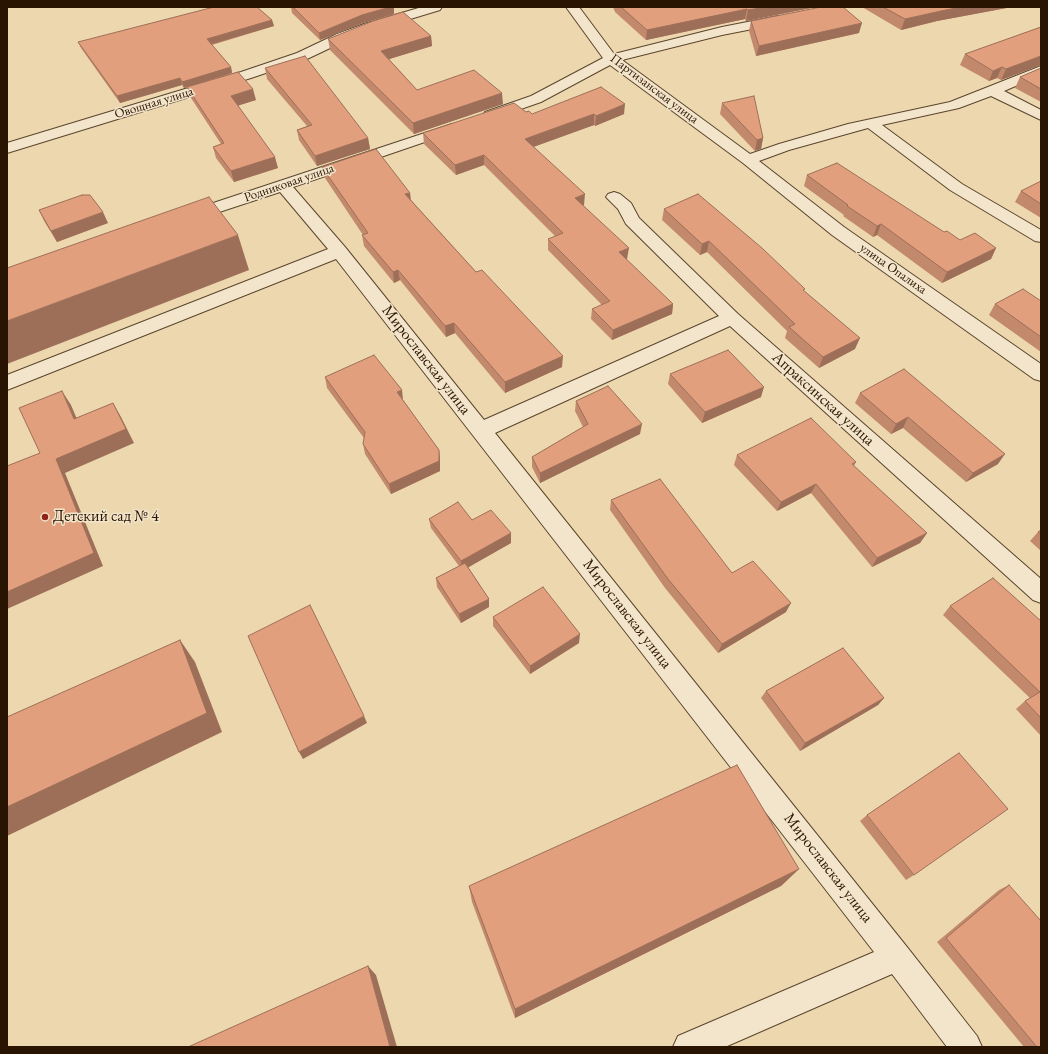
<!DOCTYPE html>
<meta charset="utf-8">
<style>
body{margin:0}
#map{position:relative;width:1048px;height:1054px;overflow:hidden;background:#ecd7af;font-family:"EB Garamond",serif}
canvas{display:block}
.frame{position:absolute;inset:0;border:8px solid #291401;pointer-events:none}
</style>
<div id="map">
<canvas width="1048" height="1054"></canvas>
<div class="frame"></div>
</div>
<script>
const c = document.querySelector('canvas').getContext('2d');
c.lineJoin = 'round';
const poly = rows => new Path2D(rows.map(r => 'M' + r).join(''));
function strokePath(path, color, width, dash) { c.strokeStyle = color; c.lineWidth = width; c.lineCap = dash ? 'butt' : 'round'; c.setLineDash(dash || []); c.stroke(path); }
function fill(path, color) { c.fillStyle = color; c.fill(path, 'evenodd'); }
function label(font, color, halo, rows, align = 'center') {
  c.font = font + ' "EB Garamond",serif'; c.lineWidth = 3; c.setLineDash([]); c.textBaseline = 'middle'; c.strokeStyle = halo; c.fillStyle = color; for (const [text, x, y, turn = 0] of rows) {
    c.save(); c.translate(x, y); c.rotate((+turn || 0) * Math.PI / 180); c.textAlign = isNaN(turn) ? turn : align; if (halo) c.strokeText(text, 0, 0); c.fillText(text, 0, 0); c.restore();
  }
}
const minor = poly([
 [422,7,442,7,440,10,374,30,347,40,307,59,251,78,7,153,7,143,241,72,297,53,337,34,364,24,422,7],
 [566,7,579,7,614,54,722,27,778,16,783,17,784,20,783,23,722,35,622,60,750,154,779,144,848,124,950,102,1041,66,1041,75,1004,91,1041,110,1041,120,991,96,959,108,882,125,962,184,1041,230,1041,242,1035,241,950,190,868,128,789,150,759,161,844,227,1041,364,1041,381,1034,379,832,235,743,163,610,65,541,102,495,118,490,119,485,118,483,115,485,112,531,96,603,58,566,7],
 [452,124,457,125,459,128,457,131,293,187,345,247,484,420,719,316,626,224,618,209,606,197,608,194,614,192,620,194,631,203,639,218,738,314,1041,579,1041,603,1033,600,730,326,495,433,907,947,977,1036,982,1047,947,1047,892,974,725,1047,673,1047,678,1036,874,952,336,259,7,390,7,375,328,249,280,192,189,222,183,221,181,217,183,213,452,124]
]);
const wall = poly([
 [291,7,394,7,394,14,363,23,320,40,292,13],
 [613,7,816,7,746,21,745,19,646,40,615,12],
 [862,7,1012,7,937,21,901,30],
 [272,20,274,26,212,45,231,67,232,73,184,88,182,85,120,103,81,48,78,42],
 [751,21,859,33,756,56,749,31],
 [1041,27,1041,65,1001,80,997,78,989,81,960,65,965,54],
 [431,36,432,46,389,59,417,90,503,104,414,134,330,50,328,39],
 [265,68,368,138,370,149,317,166,299,140,297,130,307,126,267,79],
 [1041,68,1041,102,1015,88,1020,77],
 [187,87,256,100,238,105,278,168,234,182,216,158,213,147,221,144,191,98],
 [722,103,763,138,761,149,755,151,720,114],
 [526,112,532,114,624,114,595,126,594,125,533,147,584,205,583,205,627,259,626,259,673,304,672,314,612,340,591,319,592,309,602,305,548,250,548,239,555,236,484,165,456,175,424,144,423,133],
 [322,167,410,193,411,200,562,367,505,393,455,333,446,337,400,280,394,283,364,246,362,235,363,235,325,178],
 [807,175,944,232,960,240,996,248,991,259,942,283,877,235,873,237,843,216,844,215,804,186],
 [1041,181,1041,218,1015,202,1021,191],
 [664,209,805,292,855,349,819,368,785,338,787,331,707,252,700,255,662,220],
 [39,210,108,223,57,242,44,221],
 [1041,301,1041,352,989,315,995,304],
 [670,374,761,397,702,423,668,384],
 [325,377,403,400,439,450,440,460,440,471,391,494,365,454,363,444,364,438,327,388],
 [860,393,998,464,966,482,903,428,891,434,855,403],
 [576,401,640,434,540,483,532,467,532,457,583,427,575,411],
 [737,455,856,462,854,466,927,533,920,543,872,567,811,493,777,511,734,465],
 [611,500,732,573,786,612,718,653,665,588,610,510],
 [429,519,472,520,511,533,511,543,468,567,489,599,489,607,461,623,437,587,436,578,459,566,431,528],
 [1041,530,1041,551,1030,541,1038,532],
 [950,606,1041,621,1041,736,1016,709,1025,701,1030,698,943,615],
 [493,617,579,643,530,674,493,626],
 [766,691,884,698,878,705,800,751,761,698],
 [867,815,914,875,906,880,860,821],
 [799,869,781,886,515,1018,472,902,469,886],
 [1009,885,1041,1047,1024,1047,937,942,999,890]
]);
const shadedWall = poly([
 [390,7,394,7,394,14,363,23,320,40,319,33,362,15],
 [766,7,816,7,746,21,748,10],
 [961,7,1012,7,937,21,901,30,905,19,941,11],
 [747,9,745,19,646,40,647,30],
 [272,20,274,26,209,45,207,39],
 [862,23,859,33,756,56,759,46],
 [431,36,432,46,383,61,381,51],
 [1041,56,1041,65,1001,80,1006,69],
 [231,67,232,73,184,88,182,82],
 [1002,67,997,78,989,81,993,71],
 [180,78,182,85,120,103,117,96],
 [253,89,256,100,234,107,231,96],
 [502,93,503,104,414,134,413,123],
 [625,104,624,114,595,126,596,116],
 [594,114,594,125,525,150,525,139],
 [368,138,370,149,317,166,315,156],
 [763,138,761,149,755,151,757,140],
 [484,155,484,165,456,175,455,165],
 [275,157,278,168,234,182,231,171],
 [410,193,411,204,405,194],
 [585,194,584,205,574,208,575,198],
 [103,212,108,223,57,242,51,231],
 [881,224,877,235,873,237,877,226],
 [238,235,249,270,7,364,7,321],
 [709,241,707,252,700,255,702,244],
 [629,248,627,259,618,262,619,252],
 [996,248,991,259,942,283,947,272],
 [398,270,400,280,394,283,393,272],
 [673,304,672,314,612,340,613,330],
 [454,323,455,333,446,337,445,326],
 [860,338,855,349,819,368,823,357],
 [563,356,562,367,505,393,505,382],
 [764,387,761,397,702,423,705,412],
 [402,390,403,400,397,392],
 [62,391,71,405,83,433,74,419],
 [113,403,121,417,134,443,65,473,103,566,7,609,7,592,56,459],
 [908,417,903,428,891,434,896,424],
 [642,424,640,434,540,483,540,473],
 [439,450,440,460,440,471,391,494,389,484],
 [1005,454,998,464,966,482,973,473],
 [816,484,811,493,777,511,781,502],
 [511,533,511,543,462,571,461,561],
 [927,533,920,543,872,567,877,558],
 [489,599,489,607,461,623,459,614],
 [791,603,786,612,718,653,722,644],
 [580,634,579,643,530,674,530,666],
 [180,640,195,662,222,732,7,836,7,807],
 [884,698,878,705,800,751,805,743],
 [364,716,367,723,303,759,299,752],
 [799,869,781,886,515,1018,515,1009],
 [368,966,376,975,397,1047,390,1047]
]);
const building = poly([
 [214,7,257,7,272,20,207,39,231,67,182,82,180,78,117,96,78,42,214,7],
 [293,7,390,7,362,15,319,33,293,7],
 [621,7,766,7,748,10,747,9,647,30,621,7],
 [821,7,843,7,862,23,759,46,751,21,821,7],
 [883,7,961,7,941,11,905,19,883,7],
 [403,12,431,36,381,51,417,90,474,70,502,93,413,123,328,39,373,21,403,12],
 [1041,27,1041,56,1006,69,1002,67,993,71,965,54,1041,27],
 [305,56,368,138,315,156,297,130,312,125,265,68,305,56],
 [1041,68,1041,89,1020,77,1041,68],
 [238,72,253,89,231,96,275,157,231,171,213,147,224,143,187,87,238,72],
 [601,87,625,104,596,116,594,114,525,139,585,194,575,198,629,248,619,252,673,304,613,330,592,309,610,301,548,239,563,233,484,155,455,165,423,133,514,103,526,112,529,111,532,114,601,87],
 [754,96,763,138,757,140,722,103,754,96],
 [376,149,410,193,405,194,476,272,482,270,563,356,505,382,454,323,445,326,398,270,393,272,362,235,368,233,322,167,376,149],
 [837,163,944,232,947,231,960,240,975,233,996,248,947,272,881,224,877,226,847,206,848,205,807,175,837,163],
 [1041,181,1041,204,1021,191,1041,181],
 [698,194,762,248,805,289,803,290,860,338,823,357,789,327,795,324,709,241,702,244,664,209,698,194],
 [82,195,90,195,103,212,51,231,39,210,82,195],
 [209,197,238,235,7,321,7,268,209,197],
 [1023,289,1041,301,1041,337,995,304,1023,289],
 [728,350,764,387,705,412,670,374,728,350],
 [374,355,402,390,397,392,439,450,439,461,389,484,363,444,365,432,325,377,374,355],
 [904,369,1005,454,973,473,908,417,896,424,860,393,904,369],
 [608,386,642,424,540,473,532,457,588,424,576,401,608,386],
 [62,391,74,419,113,403,126,429,56,459,94,553,7,592,7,466,40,453,19,408,62,391],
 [811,418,856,462,852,464,927,533,877,558,816,484,781,502,737,455,811,418],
 [660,479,732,573,753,561,791,603,722,644,668,579,611,500,660,479],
 [458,502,472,520,491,510,511,533,461,561,429,519,458,502],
 [1041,530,1041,534,1038,532,1041,530],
 [465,563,489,599,459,614,436,578,465,563],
 [993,578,1041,621,1041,718,1025,701,1040,692,950,606,993,578],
 [543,587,580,634,530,666,493,617,543,587],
 [310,605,364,716,299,752,248,636,310,605],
 [180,640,207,713,7,807,7,717,180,640],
 [843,648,884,698,805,743,766,691,843,648],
 [959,753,1008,809,914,875,867,815,959,753],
 [737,765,799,869,515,1009,469,886,737,765],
 [1009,885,1041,921,1041,1047,1037,1047,946,938,1009,885],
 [368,966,390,1047,188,1047,368,966]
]);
const markers = [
 [45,517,4,"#8f2418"]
];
const farStreetnames = [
 ["Партизанская улица",654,89,37],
 ["Овощная улица",154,103,-17],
 ["Родниковая улица",289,183,-19],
 ["улица Опалиха",893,269,35]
];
const streetNames = [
 ["Мирославская улица",426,360,52],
 ["Апраксинская улица",823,399,42],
 ["Мирославская улица",627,614,52],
 ["Мирославская улица",828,868,52]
];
const poiNames = [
 ["Детский сад № 4",53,517]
];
strokePath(minor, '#5a452c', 2);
fill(minor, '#f3e5cb');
fill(wall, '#c2896c');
fill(shadedWall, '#9e6f58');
fill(building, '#e19f7d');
strokePath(building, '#9e6f58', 1);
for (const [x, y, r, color] of markers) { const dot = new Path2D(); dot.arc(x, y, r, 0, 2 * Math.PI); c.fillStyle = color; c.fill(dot); strokePath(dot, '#f3e5cb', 1.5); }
label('13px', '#291401', '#f3e5cb', farStreetnames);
label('16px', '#291401', '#f3e5cb', streetNames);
label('16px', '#291401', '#f3e5cb', poiNames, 'left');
</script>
